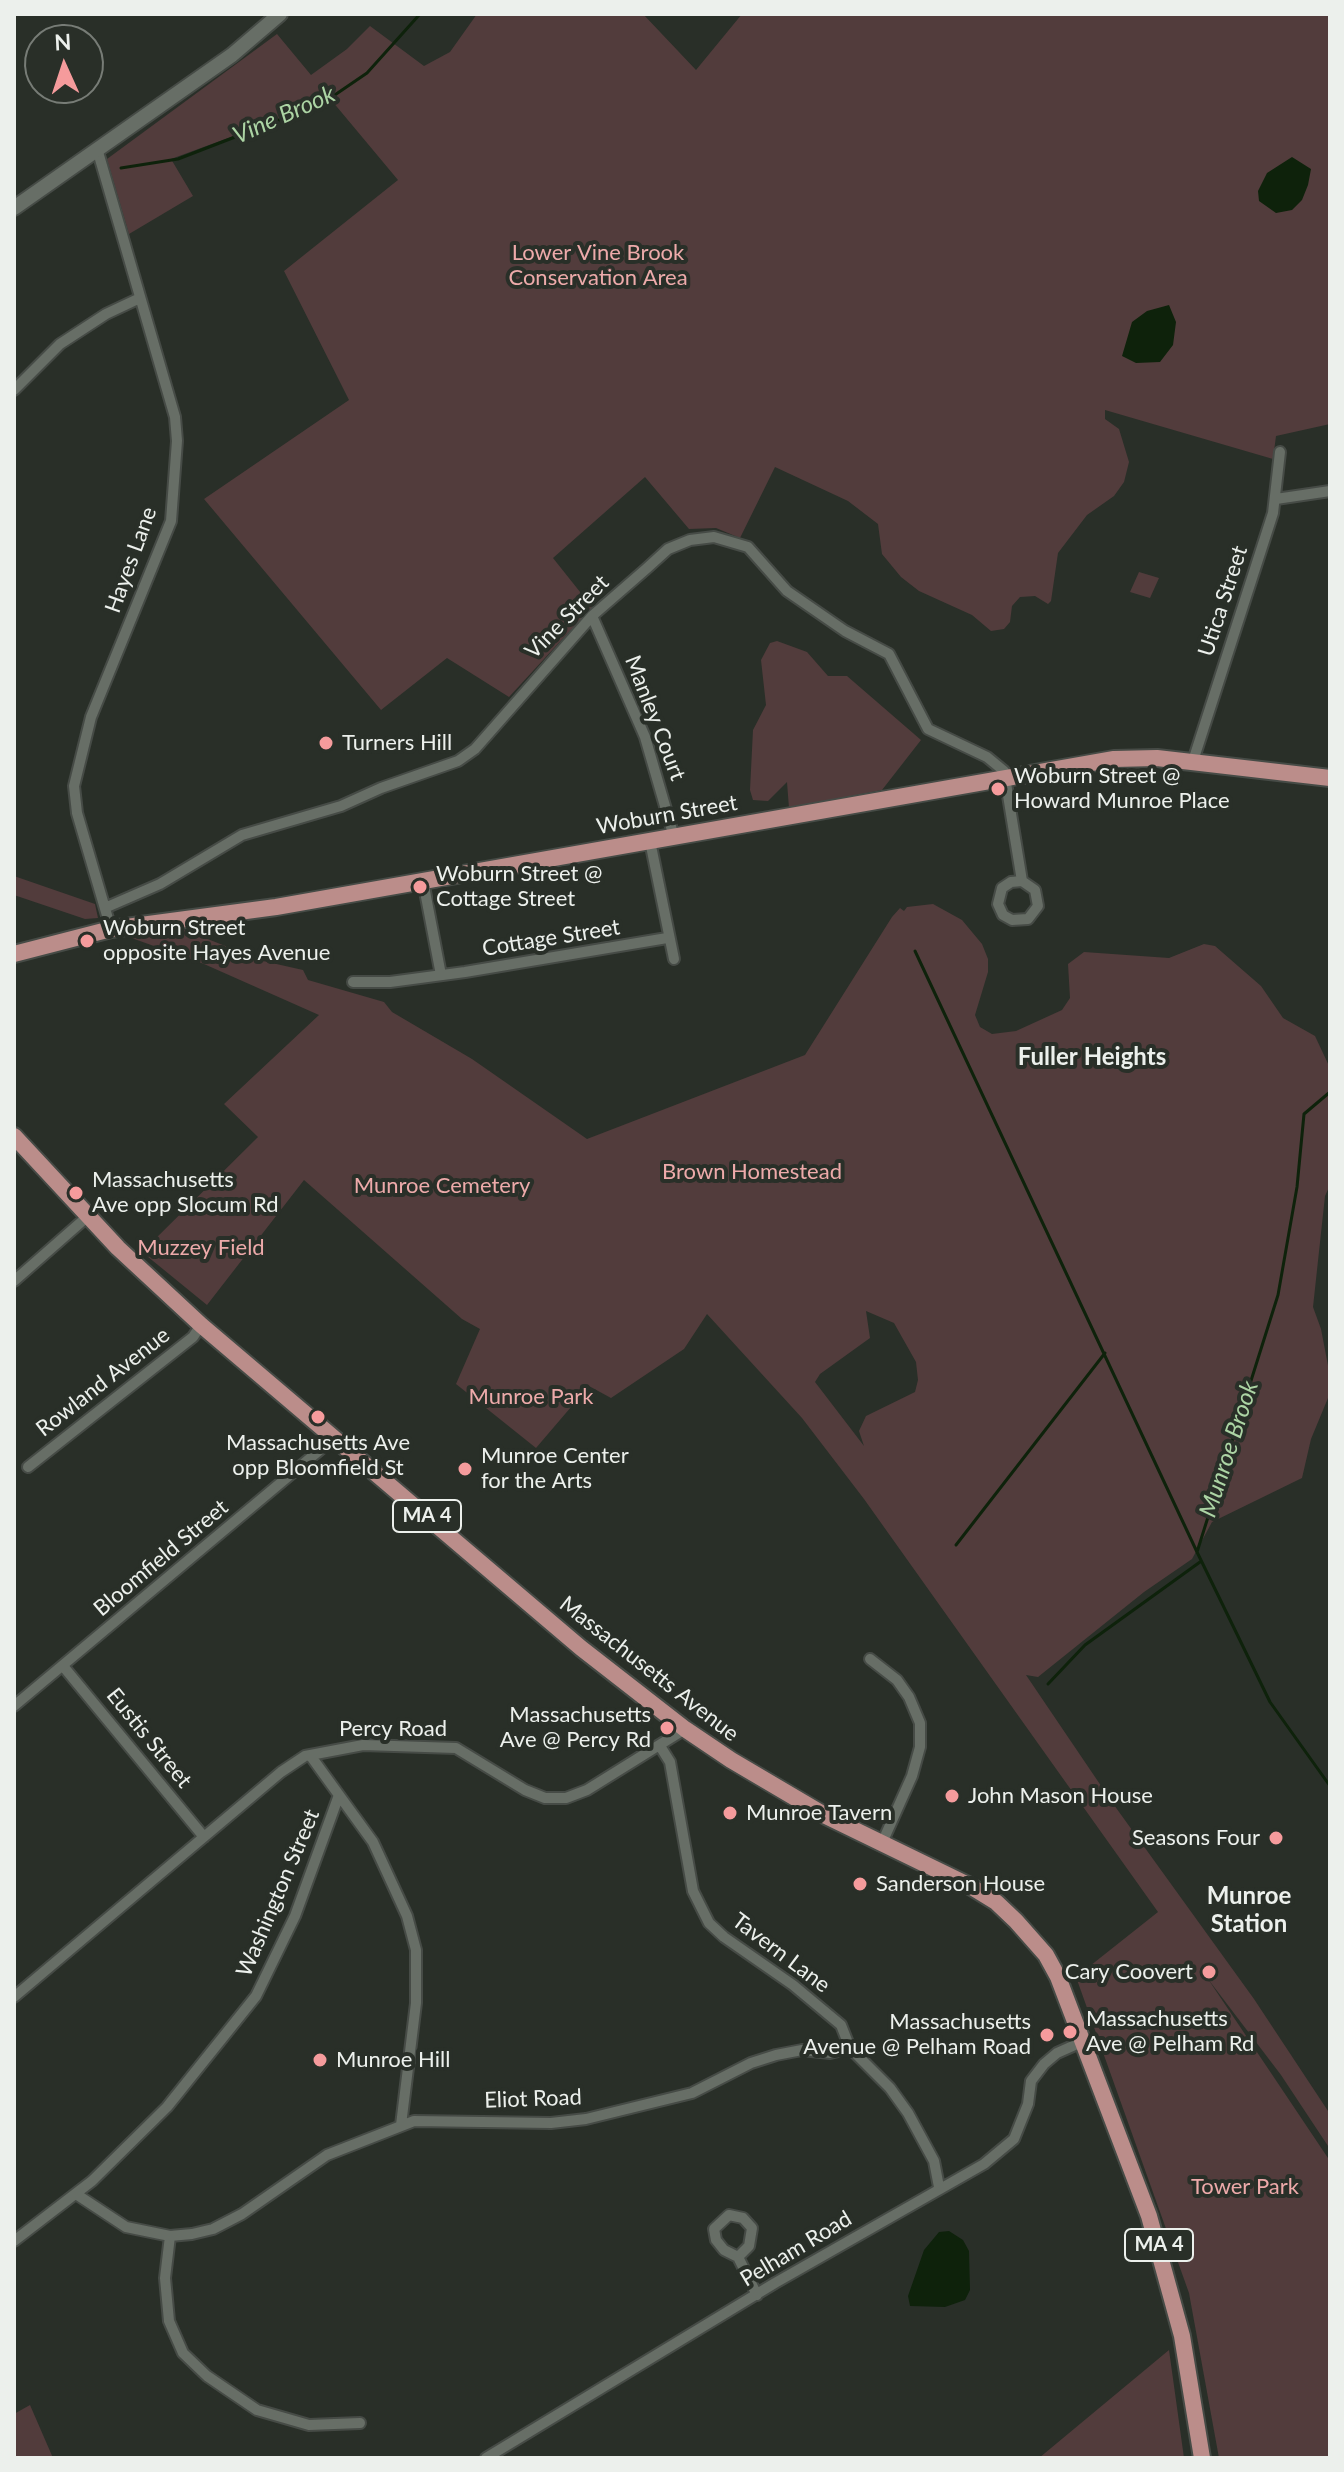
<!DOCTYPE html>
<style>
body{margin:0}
#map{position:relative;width:1344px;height:2472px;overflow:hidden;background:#292f28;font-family:Lato,sans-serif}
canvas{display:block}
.frame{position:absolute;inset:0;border:16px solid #ecf0ec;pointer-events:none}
.north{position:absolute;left:24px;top:24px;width:80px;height:80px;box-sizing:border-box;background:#292f28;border:2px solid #777c76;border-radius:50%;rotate:357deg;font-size:22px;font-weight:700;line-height:32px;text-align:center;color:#ecf0ec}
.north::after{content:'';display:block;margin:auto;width:28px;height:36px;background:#f59b9c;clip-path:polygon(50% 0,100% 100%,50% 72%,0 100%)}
</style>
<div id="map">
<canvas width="1344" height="2472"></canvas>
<div class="frame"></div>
<div class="north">N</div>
</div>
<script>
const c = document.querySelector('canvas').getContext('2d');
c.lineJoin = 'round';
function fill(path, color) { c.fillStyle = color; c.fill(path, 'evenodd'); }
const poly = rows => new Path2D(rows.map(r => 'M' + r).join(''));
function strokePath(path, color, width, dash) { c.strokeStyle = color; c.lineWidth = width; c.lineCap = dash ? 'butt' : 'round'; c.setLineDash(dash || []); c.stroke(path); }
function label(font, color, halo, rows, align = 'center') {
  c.font = font + ' Lato,sans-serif'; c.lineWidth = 8; c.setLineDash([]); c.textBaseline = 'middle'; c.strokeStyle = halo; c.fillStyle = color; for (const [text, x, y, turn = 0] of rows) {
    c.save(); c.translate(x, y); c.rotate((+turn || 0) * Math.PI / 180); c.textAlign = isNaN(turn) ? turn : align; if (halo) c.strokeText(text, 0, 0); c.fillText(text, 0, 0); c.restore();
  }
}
const green = poly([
 [477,14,643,14,696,70,742,14,1330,14,1330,424,1276,436,1273,459,1105,410,1105,419,1119,429,1129,462,1124,482,1114,496,1087,515,1058,553,1051,601,1048,604,1035,596,1020,597,1012,606,1010,622,1004,629,991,631,972,615,919,591,901,577,882,554,878,524,848,501,775,467,740,538,716,528,689,529,645,477,553,558,592,607,509,697,447,658,381,710,204,499,349,400,284,271,398,180,327,95,288,116,171,159,193,196,129,234,107,159,277,34,311,75,347,49,370,26,424,66,450,52],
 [1139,572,1159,578,1150,598,1130,592],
 [777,641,807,652,828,676,847,676,921,740,882,790,789,808,787,782,768,801,753,800,750,790,753,730,766,705,761,660,770,643],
 [14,876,95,904,98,918,85,919,14,895],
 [933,904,962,920,982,944,988,959,988,972,975,1015,980,1027,992,1034,1016,1031,1062,1010,1070,998,1068,964,1084,952,1169,958,1204,944,1215,946,1261,986,1283,1018,1315,1036,1330,1068,1330,1185,1325,1196,1313,1307,1321,1329,1330,1376,1328,1398,1311,1439,1302,1478,1212,1522,1192,1559,1144,1592,1038,1677,1026,1675,1114,1805,1254,1999,1330,2114,1330,2149,1281,2075,1208,1979,1330,2161,1330,2458,1219,2458,1189,2293,1076,1977,1158,1912,864,1499,802,1418,707,1314,684,1349,611,1398,589,1386,536,1448,456,1384,480,1329,462,1319,304,1180,207,1305,142,1252,258,1137,224,1104,319,1015,204,964,126,936,180,928,263,961,303,970,308,980,384,1002,392,1012,472,1059,587,1139,805,1055,892,917,900,908,904,911,907,907],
 [866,1311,894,1323,916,1362,918,1380,915,1392,866,1416,859,1431,864,1446,815,1382,820,1374,870,1338],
 [1169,2350,1184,2458,1039,2458],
 [30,2405,53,2458,14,2458,14,2414]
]);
const water = poly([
 [1292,157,1311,169,1308,185,1302,200,1292,210,1276,213,1259,201,1258,191,1267,173],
 [1169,305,1176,322,1173,345,1160,362,1136,363,1122,356,1132,322,1147,311],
 [949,2231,963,2240,969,2251,970,2290,965,2300,945,2307,910,2306,908,2296,924,2250,939,2232]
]);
const stream = poly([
 [121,168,178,159,323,103,367,73,420,14],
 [915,951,1197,1552],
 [1330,1092,1304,1114,1297,1187,1278,1295,1197,1552,1270,1702,1330,1786],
 [956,1545,1105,1353],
 [1048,1684,1085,1645,1200,1562]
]);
const street = poly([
 [98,152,175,417,177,441,171,521,91,717,74,786,77,813,111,929],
 [14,390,60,344,106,314,140,298],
 [1276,499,1330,491],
 [592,616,645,737,674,837],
 [1193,761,1273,513,1280,452],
 [650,841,674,959],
 [423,881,441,975],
 [107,907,160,884,242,835,341,806,381,788,458,761,475,749,592,616,646,569,668,549,690,540,714,537,748,547,787,591,845,631,889,654,928,729,987,757,1004,771,1022,881,1011,882,1002,888,998,904,1003,915,1012,920,1028,919,1038,906,1035,890,1022,881],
 [353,982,390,982,465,972,667,938],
 [14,1281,88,1216],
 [28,1467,193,1337,201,1325],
 [870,1659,897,1680,909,1697,920,1723,920,1747,912,1776,882,1843],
 [63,1666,204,1837],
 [14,1706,333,1439],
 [660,1746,670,1762,693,1891,709,1923,724,1937,793,1985,841,2025,850,2048],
 [310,1755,373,1842,407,1916,416,1950,416,2003,401,2125],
 [14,1997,281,1772,305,1756,363,1745,456,1748,525,1790,545,1798,566,1798,587,1790,685,1729],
 [76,2194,126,2227,170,2236,192,2234,213,2229,242,2214,327,2155,414,2121,551,2123,586,2119,692,2093,751,2063,776,2055,802,2050,830,2053,850,2048,890,2088,908,2113,934,2161,939,2187],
 [170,2236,165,2278,169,2321,183,2353,207,2376,257,2410,309,2425,360,2423],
 [14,2241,92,2181,167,2107,256,1996,295,1916,339,1795],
 [738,2257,749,2246,752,2228,743,2218,729,2215,714,2229,716,2240,724,2250,738,2257,757,2295],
 [486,2458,775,2283,984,2164,1014,2139,1028,2104,1031,2081,1044,2064,1057,2053,1084,2041]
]);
const secondary = poly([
 [14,208,232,55,280,14]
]);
const primary = poly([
 [14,954,111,929,276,907,1114,759,1157,758,1330,778],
 [14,1136,118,1248,201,1325,581,1648,685,1729,731,1760,826,1816,970,1886,996,1902,1016,1921,1046,1955,1058,1977,1149,2216,1182,2336,1202,2458]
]);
const markers = [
 [326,743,8,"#f59b9c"],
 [998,789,8,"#f59b9c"],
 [420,887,8,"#f59b9c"],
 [87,941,8,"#f59b9c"],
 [76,1193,8,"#f59b9c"],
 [318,1417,8,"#f59b9c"],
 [465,1469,8,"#f59b9c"],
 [667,1728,8,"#f59b9c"],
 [952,1796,8,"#f59b9c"],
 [730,1813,8,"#f59b9c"],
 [1276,1838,8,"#f59b9c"],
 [860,1884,8,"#f59b9c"],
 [1209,1972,8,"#f59b9c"],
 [1070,2032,8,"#f59b9c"],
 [1047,2035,8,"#f59b9c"],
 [320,2060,8,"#f59b9c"]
];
const shields = [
 [427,1516,68],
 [1159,2245,68]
];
const shieldNames = [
 ["MA 4",427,1516],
 ["MA 4",1159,2245]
];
const parkNames = [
 ["Lower Vine Brook",598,253],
 ["Conservation Area",598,278],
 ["Brown Homestead",752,1172],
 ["Munroe Cemetery",442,1186],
 ["Muzzey Field",201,1248],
 ["Munroe Park",531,1397],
 ["Tower Park",1245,2187]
];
const streetNames = [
 ["Hayes Lane",131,560,-70],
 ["Utica Street",1223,601,-72],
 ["Vine Street",567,617,-45],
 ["Manley Court",655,718,69],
 ["Woburn Street",667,815,-10],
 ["Cottage Street",551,938,-9],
 ["Rowland Avenue",103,1382,-38],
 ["Bloomfield Street",161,1558,-40],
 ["Massachusetts Avenue",649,1669,38],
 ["Percy Road",393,1729],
 ["Eustis Street",149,1738,51],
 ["Washington Street",278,1893,-67],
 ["Tavern Lane",781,1953,37],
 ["Eliot Road",533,2099,-2],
 ["Pelham Road",796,2249,-31]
];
const poiNames = [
 ["Turners Hill",342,743],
 ["Woburn Street @",1014,776],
 ["Howard Munroe Place",1014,801],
 ["Woburn Street @",436,874],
 ["Cottage Street",436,899],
 ["Woburn Street",103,928],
 ["opposite Hayes Avenue",103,953],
 ["Massachusetts",92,1180],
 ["Ave opp Slocum Rd",92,1205],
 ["Massachusetts Ave",318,1443,"center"],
 ["opp Bloomfield St",318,1468,"center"],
 ["Munroe Center",481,1456],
 ["for the Arts",481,1481],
 ["Massachusetts",651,1715,"right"],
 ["Ave @ Percy Rd",651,1740,"right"],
 ["John Mason House",968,1796],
 ["Munroe Tavern",746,1813],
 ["Seasons Four",1260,1838,"right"],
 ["Sanderson House",876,1884],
 ["Cary Coovert",1193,1972,"right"],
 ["Massachusetts",1086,2019],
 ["Ave @ Pelham Rd",1086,2044],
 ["Massachusetts",1031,2022,"right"],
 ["Avenue @ Pelham Road",1031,2047,"right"],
 ["Munroe Hill",336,2060]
];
const waterNames = [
 ["Vine Brook",284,115,-24],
 ["Munroe Brook",1229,1449,-72]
];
const neighbourhoodNames = [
 ["Fuller Heights",1092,1057],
 ["Munroe",1249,1896],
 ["Station",1249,1924]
];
fill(green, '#523c3c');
fill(water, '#0e220b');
strokePath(stream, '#0e220b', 3);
strokePath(street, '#464b46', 14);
strokePath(secondary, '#464b46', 18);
strokePath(primary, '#464b46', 20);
strokePath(street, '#676e66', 10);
strokePath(secondary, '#676e66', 14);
strokePath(primary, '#bb8d8a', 16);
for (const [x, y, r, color] of markers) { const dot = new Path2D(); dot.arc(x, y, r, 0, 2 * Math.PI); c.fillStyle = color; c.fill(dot); strokePath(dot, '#292f28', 3); }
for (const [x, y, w] of shields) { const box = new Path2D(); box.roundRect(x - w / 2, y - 16, w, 32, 6); c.fillStyle = '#292f28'; c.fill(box); strokePath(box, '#ecf0ec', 2); }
label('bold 20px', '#ecf0ec', null, shieldNames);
label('22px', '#edaaaa', '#292f28', parkNames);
label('22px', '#ecf0ec', '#292f28', streetNames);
label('22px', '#ecf0ec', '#292f28', poiNames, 'left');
label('italic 24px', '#acd4a4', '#292f28', waterNames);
label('bold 24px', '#ecf0ec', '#292f28', neighbourhoodNames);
</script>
